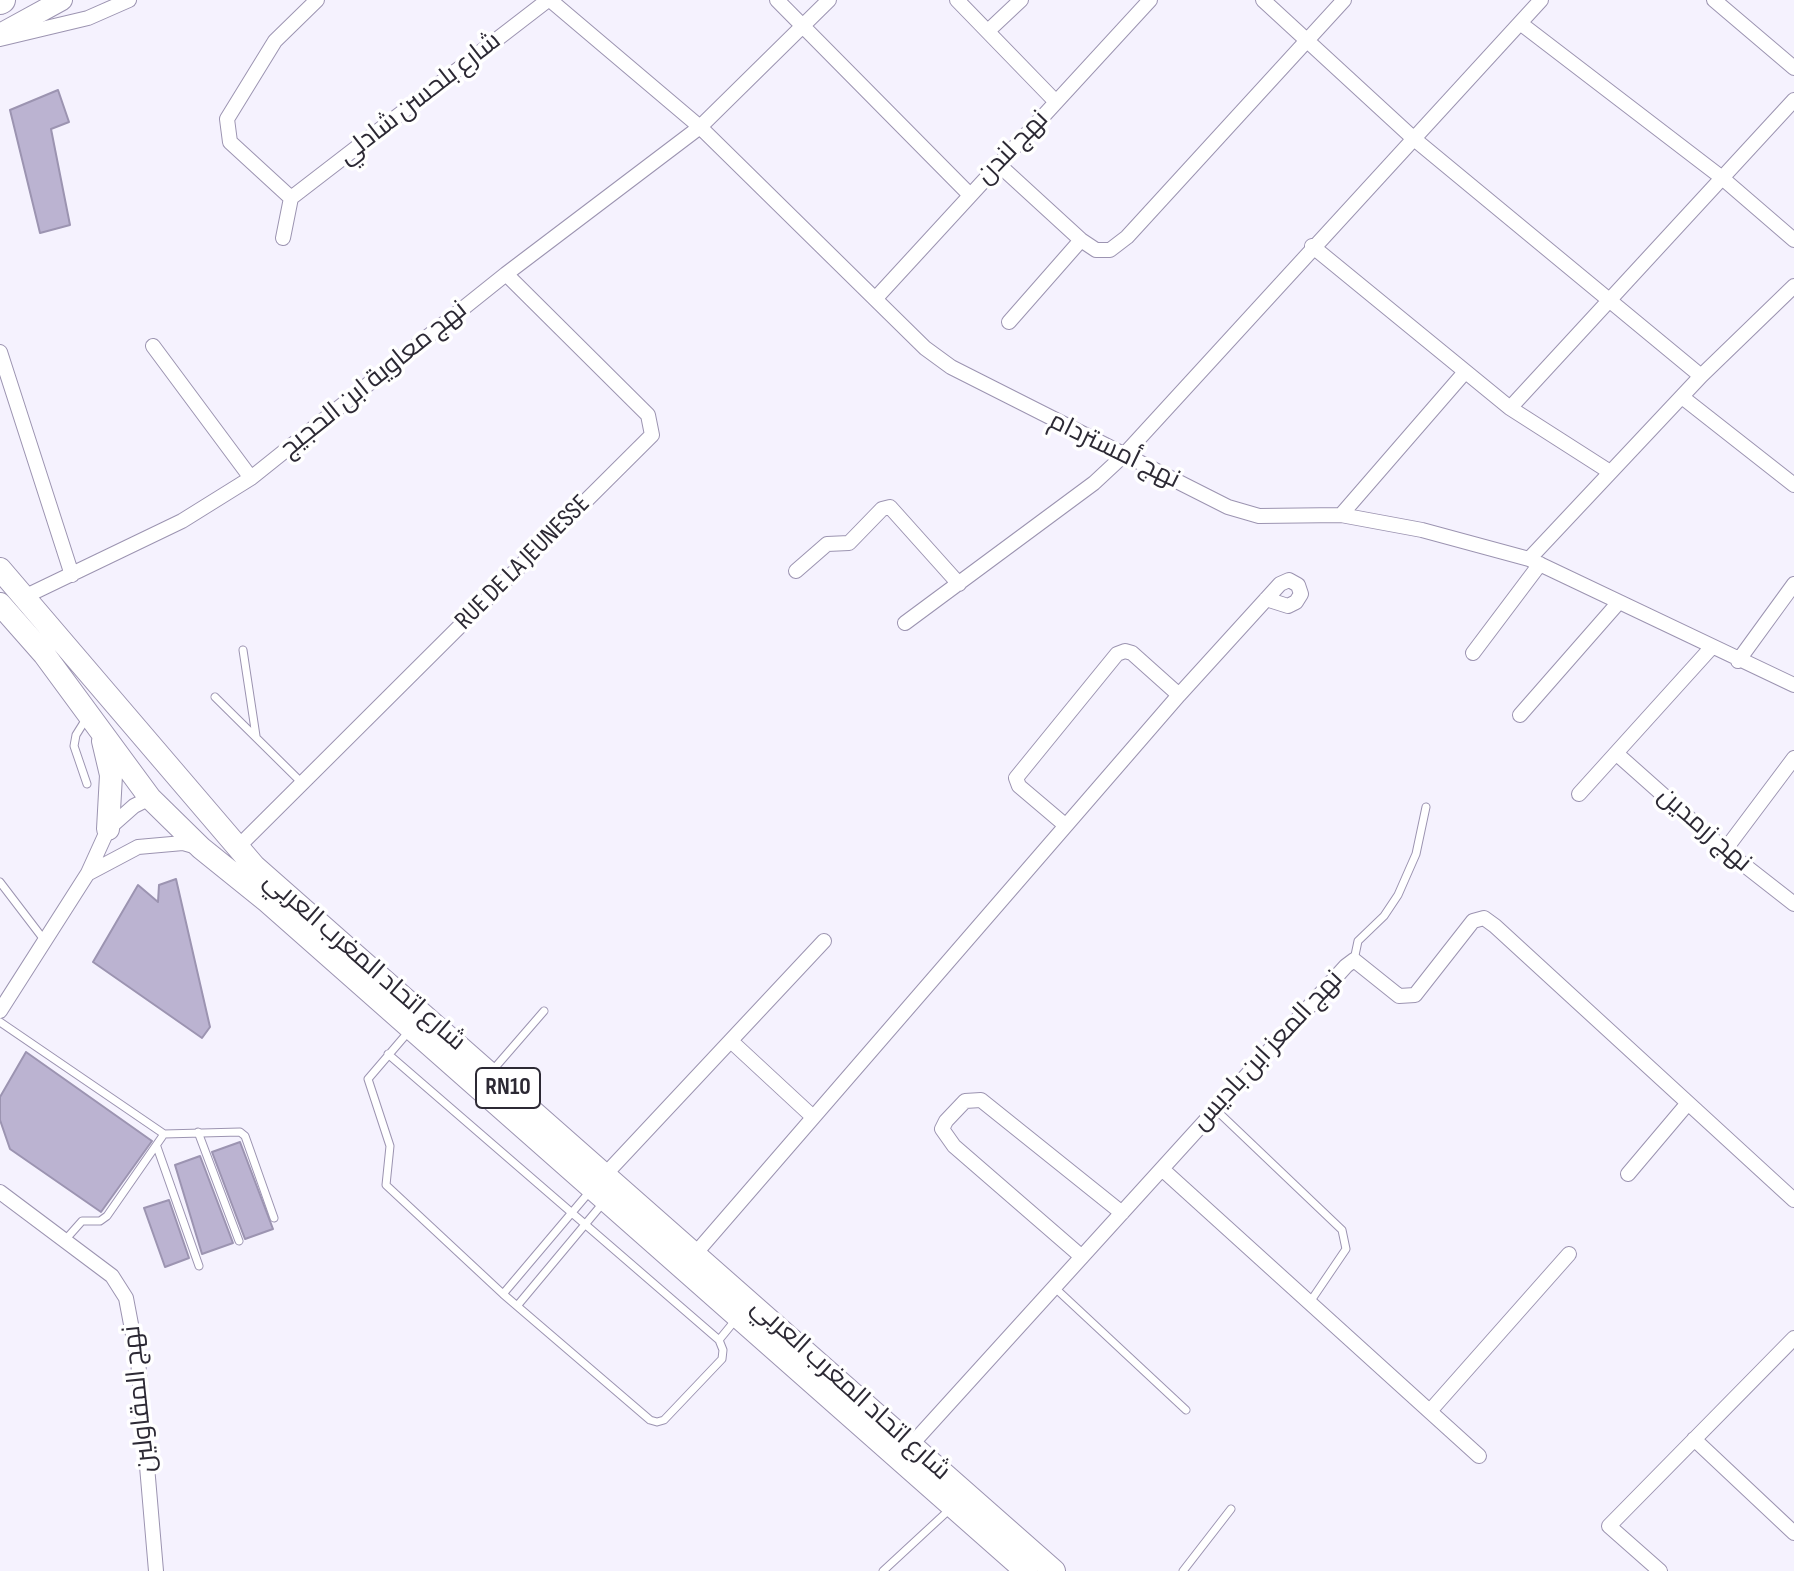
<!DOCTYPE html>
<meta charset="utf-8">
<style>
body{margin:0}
canvas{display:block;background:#f5f2fe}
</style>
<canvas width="1794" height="1571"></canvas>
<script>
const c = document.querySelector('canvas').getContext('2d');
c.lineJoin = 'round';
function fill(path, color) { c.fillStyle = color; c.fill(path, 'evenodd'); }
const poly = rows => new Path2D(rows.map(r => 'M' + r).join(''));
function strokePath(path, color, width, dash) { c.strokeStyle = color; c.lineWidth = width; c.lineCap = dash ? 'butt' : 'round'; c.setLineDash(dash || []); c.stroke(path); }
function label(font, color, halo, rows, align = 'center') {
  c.font = font + ' "Sofia Sans Condensed",Cairo,sans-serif'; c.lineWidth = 7; c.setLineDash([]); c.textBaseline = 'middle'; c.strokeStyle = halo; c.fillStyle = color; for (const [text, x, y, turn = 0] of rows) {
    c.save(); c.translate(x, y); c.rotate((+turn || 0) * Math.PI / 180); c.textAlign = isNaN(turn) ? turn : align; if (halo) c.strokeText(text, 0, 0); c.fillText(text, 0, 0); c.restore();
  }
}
const building = poly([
 [58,90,69,122,51,129,70,225,40,233,10,110,58,90],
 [176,879,210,1027,202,1038,93,962,138,885,158,902,159,885,176,879],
 [26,1052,152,1141,101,1212,10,1149,0,1120,0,1097,26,1052],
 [240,1142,273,1229,245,1239,212,1152,240,1142],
 [200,1156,233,1243,202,1254,175,1165,200,1156],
 [169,1200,189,1258,165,1267,144,1208,169,1200]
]);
const lane = poly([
 [243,650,256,736],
 [215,697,302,783],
 [86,719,76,735,74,746,87,784],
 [0,882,45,941],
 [1354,960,1358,941,1384,916,1398,895,1416,854,1426,807],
 [0,1022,164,1134,240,1132,245,1136,274,1218],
 [410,1030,368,1079,390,1146,386,1185,503,1294,650,1420,657,1422,664,1420,722,1359,723,1350,719,1340,737,1318],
 [388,1054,719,1340],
 [492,1071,544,1011],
 [1215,1109,1342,1230,1346,1249,1310,1302],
 [198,1132,239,1241],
 [157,1147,199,1266],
 [66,1239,82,1221,100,1221,107,1216,164,1134],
 [1054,1287,1186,1410],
 [503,1294,591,1190],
 [517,1306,603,1203],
 [883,1571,949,1510],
 [1183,1571,1231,1509]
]);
const street = poly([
 [550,0,700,127,925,348,951,367,1228,507,1259,516,1341,515,1422,530,1529,559,1794,685],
 [777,0,969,194],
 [957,0,1056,102],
 [1263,0,1413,138,1701,376],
 [1714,0,1794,68],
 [1520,23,1721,177,1794,240],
 [988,31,1021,0],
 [0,39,88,18,129,0],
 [998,164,1081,240,1096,250,1110,250,1127,237,1344,0],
 [291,198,230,142,227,119,275,41,317,0],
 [283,238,291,198,548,0],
 [1312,246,1510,408,1610,472],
 [876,298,1150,0],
 [1009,322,1081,240],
 [153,346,251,478],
 [0,352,72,575],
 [1682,397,1794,485],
 [1510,408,1794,100],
 [1341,515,1465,372],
 [1529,559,1701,376,1794,286],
 [796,571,827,544,849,543,882,509,890,507,959,584],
 [24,597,182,521,251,478,506,274,700,127,829,0],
 [905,623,1094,483,1123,456,1541,0],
 [1473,653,1540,564],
 [1738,661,1794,584],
 [1520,715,1619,602],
 [1617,754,1725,850,1794,904],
 [1579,794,1711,648],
 [1065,825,1019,786,1016,778,1117,654,1125,651,1132,653,1179,695],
 [238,847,652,435,648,415,506,274],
 [1725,850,1794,758],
 [89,873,138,847,183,843,197,847],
 [0,1011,88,873,108,829,134,806,150,798],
 [732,1042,813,1117],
 [1162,1169,1479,1456],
 [1628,1174,1688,1103],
 [601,1179,824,941],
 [0,1192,112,1276,126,1298,138,1361,156,1571],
 [695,1254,1179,695,1280,584,1289,580,1298,585,1301,594,1296,602,1288,606,1266,599],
 [1082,1257,954,1146,942,1129,946,1121,965,1101,981,1100,1122,1213],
 [1430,1411,1569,1254],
 [1694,1439,1794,1533],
 [911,1445,1346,966,1354,960,1399,996,1415,995,1473,921,1484,918,1495,926,1794,1200],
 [1660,1571,1609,1526,1794,1338]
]);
const secondary = poly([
 [0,34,62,0]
]);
const primary = poly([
 [0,569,254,866,1054,1571],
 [0,604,44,654,150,798,201,848,268,902,1026,1571],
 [103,741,111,775,108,829]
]);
const highway = poly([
 [0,1,2,0]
]);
const shields = [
 [508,1088,64]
];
const shieldNames = [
 ["RN10",508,1088]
];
const streetNames = [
 ["شارع بلحسن شادلي",420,99,-38],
 ["نهج لندن",1013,148,-46],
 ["نهج معاوية ابن الحجيج",374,380,-39],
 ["نهج أمستردام",1114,451,26],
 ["RUE DE LA JEUNESSE",523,563,-45],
 ["نهج زرمدين",1704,830,41],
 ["شارع اتحاد المغرب العربي",364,962,41],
 ["نهج المعز ابن باديس",1268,1051,-47],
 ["شارع اتحاد المغرب العربي",850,1390,42],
 ["نهج المقاولين",140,1399,-96]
];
fill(building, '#bbb3d1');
strokePath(building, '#9c94b1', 2);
strokePath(lane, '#9c94b1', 9);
strokePath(street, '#9c94b1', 16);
strokePath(secondary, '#9c94b1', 22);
strokePath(primary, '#9c94b1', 24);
strokePath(highway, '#9c94b1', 28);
strokePath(lane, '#fff', 7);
strokePath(street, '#fff', 14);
strokePath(secondary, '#fff', 20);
strokePath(primary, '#fff', 22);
strokePath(highway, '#fff', 26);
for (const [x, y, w] of shields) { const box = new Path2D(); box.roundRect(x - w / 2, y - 20, w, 40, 6); c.fillStyle = '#fff'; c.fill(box); strokePath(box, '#2c2934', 2); }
label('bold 24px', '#2c2934', null, shieldNames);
label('26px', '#2c2934', '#fff', streetNames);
</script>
